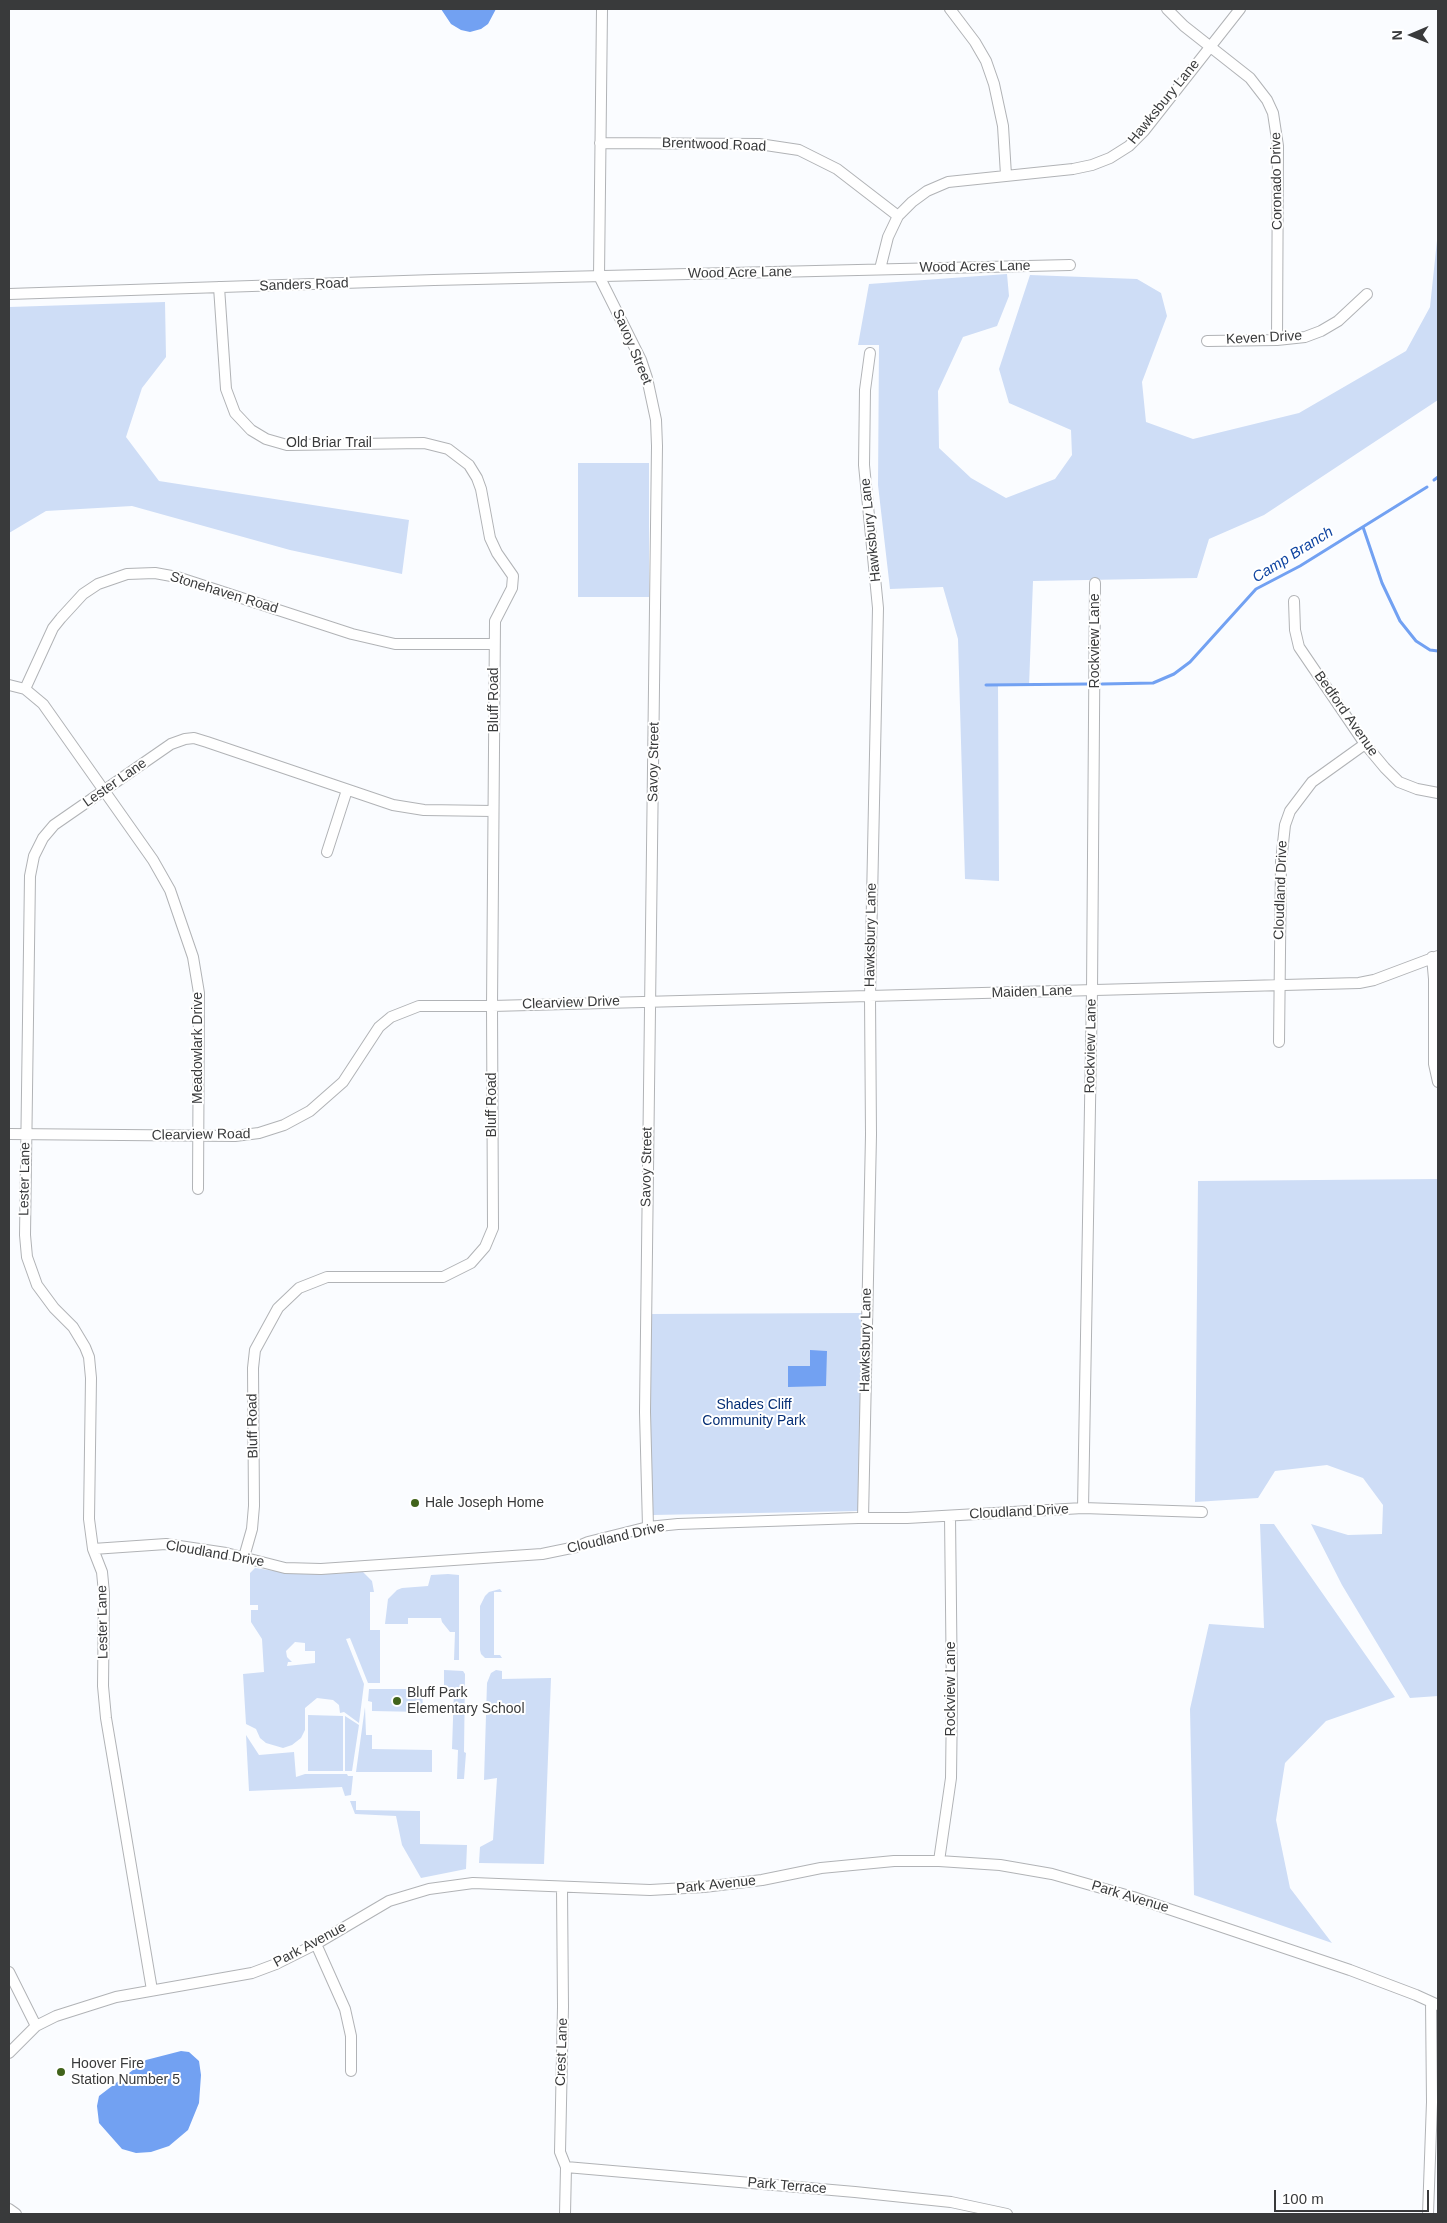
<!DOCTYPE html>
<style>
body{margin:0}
#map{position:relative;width:1447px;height:2223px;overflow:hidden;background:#fafcff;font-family:Helvetica,sans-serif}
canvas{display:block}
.frame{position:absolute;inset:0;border:10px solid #393a3b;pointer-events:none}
.north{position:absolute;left:1387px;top:10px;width:50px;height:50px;-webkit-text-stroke:4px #fff;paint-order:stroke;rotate:269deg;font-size:14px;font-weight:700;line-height:20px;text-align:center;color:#393a3b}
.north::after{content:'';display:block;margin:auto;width:18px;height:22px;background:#393a3b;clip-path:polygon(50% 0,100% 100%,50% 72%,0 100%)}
.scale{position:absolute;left:1274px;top:2190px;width:155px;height:22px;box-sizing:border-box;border:2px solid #393a3b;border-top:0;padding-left:6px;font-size:15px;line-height:18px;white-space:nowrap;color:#393a3b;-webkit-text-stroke:4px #fff;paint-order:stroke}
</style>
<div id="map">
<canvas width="1447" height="2223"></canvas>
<div class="frame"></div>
<div class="north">N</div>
<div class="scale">100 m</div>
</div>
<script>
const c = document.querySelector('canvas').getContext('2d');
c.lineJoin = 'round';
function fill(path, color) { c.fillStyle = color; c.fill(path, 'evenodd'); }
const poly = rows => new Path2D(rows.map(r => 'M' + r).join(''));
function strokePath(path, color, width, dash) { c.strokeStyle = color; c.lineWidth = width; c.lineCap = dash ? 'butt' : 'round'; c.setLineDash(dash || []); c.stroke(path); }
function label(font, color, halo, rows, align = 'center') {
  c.font = font + ' Helvetica,sans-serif'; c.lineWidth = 4; c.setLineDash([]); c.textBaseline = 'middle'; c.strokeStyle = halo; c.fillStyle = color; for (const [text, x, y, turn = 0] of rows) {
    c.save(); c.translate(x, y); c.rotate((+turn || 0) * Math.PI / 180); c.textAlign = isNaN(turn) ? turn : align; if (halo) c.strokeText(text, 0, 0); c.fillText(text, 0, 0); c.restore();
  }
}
const green = poly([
 [1438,231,1438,400,1264,515,1209,539,1197,578,1033,581,1029,686,998,684,999,881,965,879,958,639,943,587,890,589,878,485,879,345,858,345,869,284,1007,274,1009,296,997,326,963,337,938,391,939,448,971,478,1006,498,1055,479,1072,455,1071,430,1009,403,999,369,1030,275,1137,279,1161,293,1167,316,1142,382,1146,422,1193,439,1299,413,1406,351,1430,307],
 [165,302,166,357,142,388,126,437,159,481,409,520,402,574,290,550,132,506,46,511,9,533,9,307],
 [578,463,649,463,649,597,578,597],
 [1438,1179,1438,1696,1410,1698,1342,1585,1311,1524,1348,1535,1382,1534,1383,1505,1363,1478,1327,1465,1275,1471,1258,1498,1195,1502,1198,1181],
 [862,1313,858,1511,653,1515,650,1415,651,1314],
 [1260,1524,1274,1524,1395,1697,1326,1721,1285,1763,1276,1820,1290,1888,1332,1943,1194,1895,1190,1709,1209,1624,1264,1628],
 [255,1568,275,1571,331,1574,363,1572,372,1581,374,1592,370,1592,370,1630,380,1630,380,1683,368,1683,350,1638,346,1639,364,1684,359,1723,344,1712,340,1713,339,1705,333,1700,317,1698,305,1708,305,1730,301,1738,292,1745,283,1748,266,1743,260,1738,256,1729,246,1724,243,1674,264,1672,262,1639,251,1622,251,1610,258,1610,258,1605,250,1605,250,1573],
 [295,1642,305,1643,305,1651,315,1651,315,1663,287,1666,288,1662,292,1662,287,1657,286,1651],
 [448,1574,459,1575,459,1660,454,1660,455,1632,450,1632,442,1622,441,1618,408,1618,408,1624,385,1624,388,1599,397,1590,402,1588,428,1586,431,1575],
 [500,1589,502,1592,494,1592,494,1655,500,1655,502,1658,485,1658,481,1654,480,1650,480,1606,485,1596,489,1592],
 [444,1670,463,1671,465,1674,464,1752,466,1753,464,1779,457,1779,458,1750,452,1749,454,1689,444,1689],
 [496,1670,502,1671,502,1679,551,1678,544,1864,479,1863,480,1847,493,1840,497,1778,484,1780,487,1683,491,1673],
 [369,1689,422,1689,423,1712,372,1711,372,1702,368,1701],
 [365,1707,366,1735,372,1735,372,1749,432,1750,432,1772,356,1772],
 [308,1715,343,1716,343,1771,308,1771],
 [345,1716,359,1725,352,1771,345,1771],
 [246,1735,259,1755,294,1752,296,1777,305,1774,347,1774,348,1776,353,1776,351,1795,345,1796,342,1787,249,1791],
 [350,1801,356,1801,356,1810,420,1811,420,1844,467,1845,466,1869,421,1878,402,1845,396,1816,355,1814]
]);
const water = poly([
 [441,9,496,9,488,24,481,29,470,32,461,30,451,24],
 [810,1350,827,1351,826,1386,788,1387,788,1366,810,1366],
 [181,2051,189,2052,199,2061,201,2075,199,2103,188,2130,169,2146,151,2152,136,2153,122,2149,99,2123,97,2106,99,2096,146,2060]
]);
const stream = poly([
 [1434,480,1438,477],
 [1363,527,1382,583,1400,621,1416,641,1430,650,1438,651],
 [1102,684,1153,683,1174,674,1190,662,1256,589,1300,566,1427,487],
 [986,685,1088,684]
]);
const minor = poly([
 [602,9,599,276,641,360,647,378,656,420,657,446,645,1412,648,1527],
 [950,9,975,42,986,61,994,84,1003,126,1006,175],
 [1167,9,1184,26,1250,78,1267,100,1273,113,1278,146,1277,340],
 [600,143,759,144,799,150,837,169,898,216],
 [880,269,888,237,898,216,912,202,927,191,948,182,1073,169,1092,165,1110,158,1129,146,1144,131,1240,9],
 [219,287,226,389,235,413,251,430,266,439,287,445,424,443,448,449,469,465,477,478,481,489,490,538,497,553,513,576,512,588,495,621,492,1006,493,1228,485,1247,471,1263,443,1277,327,1277,299,1288,278,1308,255,1350,253,1368,254,1506,252,1529,244,1557],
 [9,294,434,280,1070,265],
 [1207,341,1277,340,1305,337,1321,331,1338,321,1367,294],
 [1294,601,1295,630,1299,647,1365,744,1385,768,1399,782,1417,789,1438,793],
 [9,685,25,689,43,704,153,860,170,890,193,957,199,993,198,1189],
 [25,689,53,628,61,618,83,594,98,584,127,574,155,573,177,577,352,634,395,644,494,644],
 [327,852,347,790],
 [1432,957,1434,979,1434,1064,1438,1082],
 [1279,1042,1281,862,1285,825,1290,811,1312,782,1365,744],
 [9,1134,235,1136,259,1133,284,1125,310,1111,343,1082,379,1027,391,1017,419,1006,492,1006,1359,983,1374,980,1438,956],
 [1083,1508,1092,991,1095,583],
 [863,1518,871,1135,870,997,878,608,864,465,865,390,870,353],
 [93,1549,166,1544,226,1553,285,1568,321,1569,542,1554,576,1547,588,1542,648,1527,678,1524,858,1518,907,1518,1083,1508,1202,1512],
 [939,1861,951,1778,952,1698,950,1516],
 [562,1888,563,2007,560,2152,566,2167,565,2214],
 [316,1944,345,2009,351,2036,351,2071],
 [9,1972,36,2026],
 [152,1990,106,1718,103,1686,104,1593,102,1572,93,1549,89,1519,91,1378,89,1357,85,1347,73,1327,54,1308,37,1285,27,1257,25,1235,30,876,34,856,43,838,54,825,171,744,185,739,194,738,207,742,393,805,424,810,493,811],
 [9,2053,36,2026,56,2016,116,1997,252,1973,276,1964,316,1944,389,1901,429,1889,473,1883,650,1890,704,1887,762,1880,821,1868,894,1861,939,1861,1000,1865,1052,1874,1133,1897,1350,1970,1416,1995,1438,2005],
 [566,2167,855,2192,951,2202,1007,2214],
 [9,2209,16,2214],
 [1428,2214,1432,2102,1431,2002]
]);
const markers = [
 [415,1503,5,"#41631b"],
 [397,1701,5,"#41631b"],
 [61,2072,5,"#41631b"]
];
const streetNames = [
 ["Hawksbury Lane",1164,102,-51],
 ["Brentwood Road",714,145,2],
 ["Coronado Drive",1277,181,-91],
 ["Wood Acres Lane",975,267,-1],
 ["Wood Acre Lane",740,273,-1],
 ["Sanders Road",304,285,-2],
 ["Keven Drive",1264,338,-3],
 ["Savoy Street",632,347,67],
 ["Old Briar Trail",329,443],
 ["Hawksbury Lane",871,530,-96],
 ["Stonehaven Road",224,593,17],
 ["Rockview Lane",1095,641,-90],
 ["Bluff Road",494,700,-90],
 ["Bedford Avenue",1346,714,55],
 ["Savoy Street",654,762,-89],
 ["Lester Lane",115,783,-35],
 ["Cloudland Drive",1281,890,-88],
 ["Hawksbury Lane",871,935,-89],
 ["Maiden Lane",1032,992,-2],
 ["Clearview Drive",571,1003,-2],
 ["Rockview Lane",1091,1046,-89],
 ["Meadowlark Drive",198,1048,-90],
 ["Bluff Road",492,1105,-90],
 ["Clearview Road",201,1135,-1],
 ["Savoy Street",647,1167,-89],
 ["Lester Lane",25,1179,-89],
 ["Hawksbury Lane",866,1340,-89],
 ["Bluff Road",253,1426,-91],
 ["Cloudland Drive",1019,1512,-3],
 ["Cloudland Drive",616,1538,-13],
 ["Cloudland Drive",215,1554,10],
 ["Lester Lane",103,1622,-91],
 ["Rockview Lane",951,1689,-90],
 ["Park Avenue",716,1885,-6],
 ["Park Avenue",1130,1897,17],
 ["Park Avenue",310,1945,-28],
 ["Crest Lane",562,2052,-88],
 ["Park Terrace",787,2186,5]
];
const parkNames = [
 ["Shades Cliff",754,1405],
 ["Community Park",754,1421]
];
const poiNames = [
 ["Hale Joseph Home",425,1503],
 ["Bluff Park",407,1693],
 ["Elementary School",407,1709],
 ["Hoover Fire",71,2064],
 ["Station Number 5",71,2080]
];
const waterNames = [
 ["Camp Branch",1293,555,-32]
];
fill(green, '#ceddf6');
fill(water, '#72a1f2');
strokePath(stream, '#72a1f2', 3);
strokePath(minor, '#b1b3b6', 12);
strokePath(minor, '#fff', 10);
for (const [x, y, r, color] of markers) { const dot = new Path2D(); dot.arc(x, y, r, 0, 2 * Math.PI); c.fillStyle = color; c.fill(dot); strokePath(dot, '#fff', 2); }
label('14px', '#393a3b', '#fff', streetNames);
label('14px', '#062f75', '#fff', parkNames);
label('14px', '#393a3b', '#fff', poiNames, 'left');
label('italic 15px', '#0e44a1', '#fff', waterNames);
</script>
